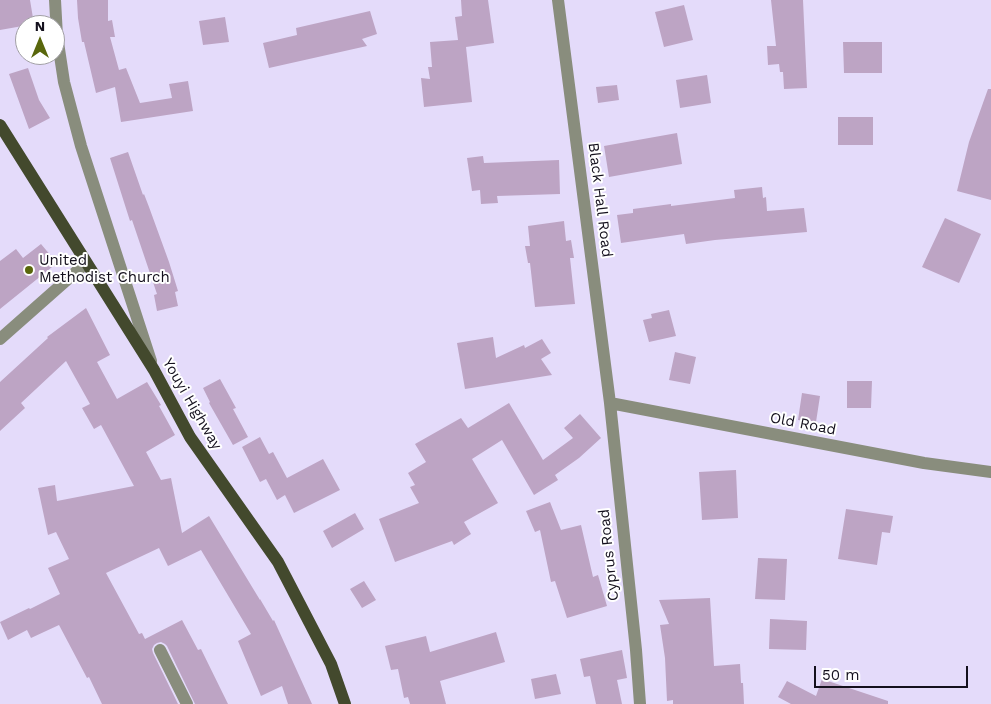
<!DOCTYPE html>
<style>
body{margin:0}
#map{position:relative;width:991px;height:704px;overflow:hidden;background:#e4dbfa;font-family:"Work Sans",sans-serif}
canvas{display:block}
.north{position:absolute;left:15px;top:15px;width:50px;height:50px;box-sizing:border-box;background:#fff;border:1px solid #a19fa5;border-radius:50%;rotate:0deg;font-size:14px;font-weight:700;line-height:20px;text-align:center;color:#14101d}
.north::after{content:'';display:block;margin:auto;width:18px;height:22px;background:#59670c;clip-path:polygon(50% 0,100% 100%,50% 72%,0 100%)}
.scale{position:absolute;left:814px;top:666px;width:154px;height:22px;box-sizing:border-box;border:2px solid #14101d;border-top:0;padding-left:6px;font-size:15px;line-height:18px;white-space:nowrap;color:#14101d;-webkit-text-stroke:4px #fff;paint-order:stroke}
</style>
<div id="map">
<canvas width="991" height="704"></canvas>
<div class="north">N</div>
<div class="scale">50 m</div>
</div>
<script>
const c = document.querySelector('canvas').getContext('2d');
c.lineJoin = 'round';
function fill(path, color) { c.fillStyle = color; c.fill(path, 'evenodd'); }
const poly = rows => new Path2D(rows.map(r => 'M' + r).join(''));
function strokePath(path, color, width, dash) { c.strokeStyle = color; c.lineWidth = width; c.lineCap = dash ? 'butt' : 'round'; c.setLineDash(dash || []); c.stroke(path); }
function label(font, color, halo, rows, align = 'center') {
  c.font = font + ' "Work Sans",sans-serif'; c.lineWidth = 4; c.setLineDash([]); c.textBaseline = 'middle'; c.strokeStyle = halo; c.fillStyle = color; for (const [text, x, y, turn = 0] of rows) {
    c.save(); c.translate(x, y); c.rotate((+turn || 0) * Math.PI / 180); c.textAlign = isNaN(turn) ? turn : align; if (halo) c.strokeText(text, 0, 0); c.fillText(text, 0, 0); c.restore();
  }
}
const building = poly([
 [0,0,30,0,34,24,0,30],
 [77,0,108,0,108,21,112,20,115,37,110,37,119,70,126,68,140,103,172,98,169,84,188,81,193,111,121,122,115,87,96,93,84,42,82,42,78,18],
 [461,0,488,0,494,43,466,47,472,102,424,107,421,78,430,79,428,67,432,67,430,42,458,40,455,17,462,16],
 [771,0,803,0,807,88,784,89,783,72,780,72,779,64,768,65,767,46,776,46],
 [684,5,693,40,664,47,655,12],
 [370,11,377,34,362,39,367,46,269,68,263,43,297,35,296,28],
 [225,17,229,42,203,45,199,21],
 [843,42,882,42,882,73,844,73],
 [28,68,39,100,50,118,29,129,9,74],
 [707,75,711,103,680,108,676,80],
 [617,85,619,100,598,103,596,87],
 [988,89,991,89,991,200,957,191,969,142],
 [838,117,873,117,873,145,838,145],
 [677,133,682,164,609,177,604,146],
 [128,152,143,195,144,194,149,207,169,262,178,291,175,292,178,306,157,311,154,295,157,294,132,220,130,221,110,158],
 [483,156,484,163,559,160,560,194,497,196,498,203,481,204,480,190,472,191,467,158],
 [762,187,763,198,766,197,767,211,804,208,807,232,715,240,686,244,684,234,621,243,617,215,633,213,633,209,671,204,671,206,735,198,734,190],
 [945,218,981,234,959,283,922,267],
 [564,221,566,241,571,240,574,258,570,258,575,304,535,307,530,263,528,263,525,246,530,246,528,226],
 [41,244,57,263,0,309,0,261,16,249,23,258],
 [86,308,110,355,97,362,117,399,147,382,161,405,159,406,175,435,146,452,161,480,171,478,182,533,209,516,260,600,260,599,273,621,274,620,312,704,288,704,282,686,261,696,238,641,251,634,201,550,168,566,159,548,106,573,139,634,142,633,145,639,182,620,198,650,201,649,228,704,195,704,167,646,165,644,161,642,157,643,154,645,152,649,153,653,178,704,102,704,89,677,87,678,59,625,31,638,27,630,8,640,0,622,29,608,30,609,60,594,48,568,69,559,56,532,48,535,38,488,55,485,57,501,134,486,101,425,94,429,82,408,90,404,66,361,21,403,25,408,0,431,0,382,48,338,47,337],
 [669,310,676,336,649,342,643,320,652,318,651,314],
 [493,337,496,358,524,345,525,348,542,339,551,353,541,359,552,375,465,389,457,343],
 [675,352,696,357,690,384,669,380],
 [220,379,236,408,233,409,248,437,233,445,209,403,210,402,203,388],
 [847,381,872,381,871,408,847,408],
 [802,393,820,396,816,422,798,420],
 [509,403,543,460,573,438,564,428,580,414,601,438,579,458,555,475,558,480,534,495,502,440,472,459,498,503,464,522,471,534,454,545,452,541,395,562,379,519,419,503,410,487,415,485,408,473,426,462,415,444,461,418,468,428],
 [260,437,269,454,273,452,287,478,323,459,340,490,294,513,285,495,277,500,266,479,260,482,242,447],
 [736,470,738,518,702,520,699,472],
 [550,502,561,530,581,525,593,577,598,575,607,606,567,618,555,581,551,582,540,530,535,532,526,511],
 [846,509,893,516,890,533,882,532,877,565,838,559],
 [355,513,364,529,332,548,323,531],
 [758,558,787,559,785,600,755,599],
 [364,581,376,600,362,608,350,589],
 [710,598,714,666,740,664,741,683,743,683,744,704,673,704,673,700,667,701,665,658,660,625,669,624,659,600],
 [770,619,807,621,806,650,769,649],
 [496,632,505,662,440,681,446,704,410,704,408,697,404,698,398,669,391,670,385,646,426,636,430,652],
 [622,650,627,678,617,680,622,704,596,704,590,676,584,677,580,659],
 [556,674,561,694,535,699,531,679],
 [822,679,888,701,888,704,791,704,778,697,787,681,816,696]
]);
const minor = poly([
 [55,0,57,36,64,82,81,146,151,361],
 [558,0,610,403,636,650,640,704],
 [0,339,86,263],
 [610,403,924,463,991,472],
 [160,650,187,704]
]);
const major = poly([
 [0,125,154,370,190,437,278,562,331,664,345,704]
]);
const markers = [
 [29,270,5,"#59670c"]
];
const streetNames = [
 ["Black Hall Road",600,200,83],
 ["Youyi Highway",192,404,60],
 ["Old Road",803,424,11],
 ["Cyprus Road",609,555,-96]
];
const poiNames = [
 ["United",39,261],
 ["Methodist Church",39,278]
];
fill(building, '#bda4c4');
strokePath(minor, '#898d7d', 12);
strokePath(major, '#43492d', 12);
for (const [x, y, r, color] of markers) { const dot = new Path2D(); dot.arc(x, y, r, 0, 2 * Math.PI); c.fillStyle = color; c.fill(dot); strokePath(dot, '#fff', 2); }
label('15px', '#14101d', '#fff', streetNames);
label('15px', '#14101d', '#fff', poiNames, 'left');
</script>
